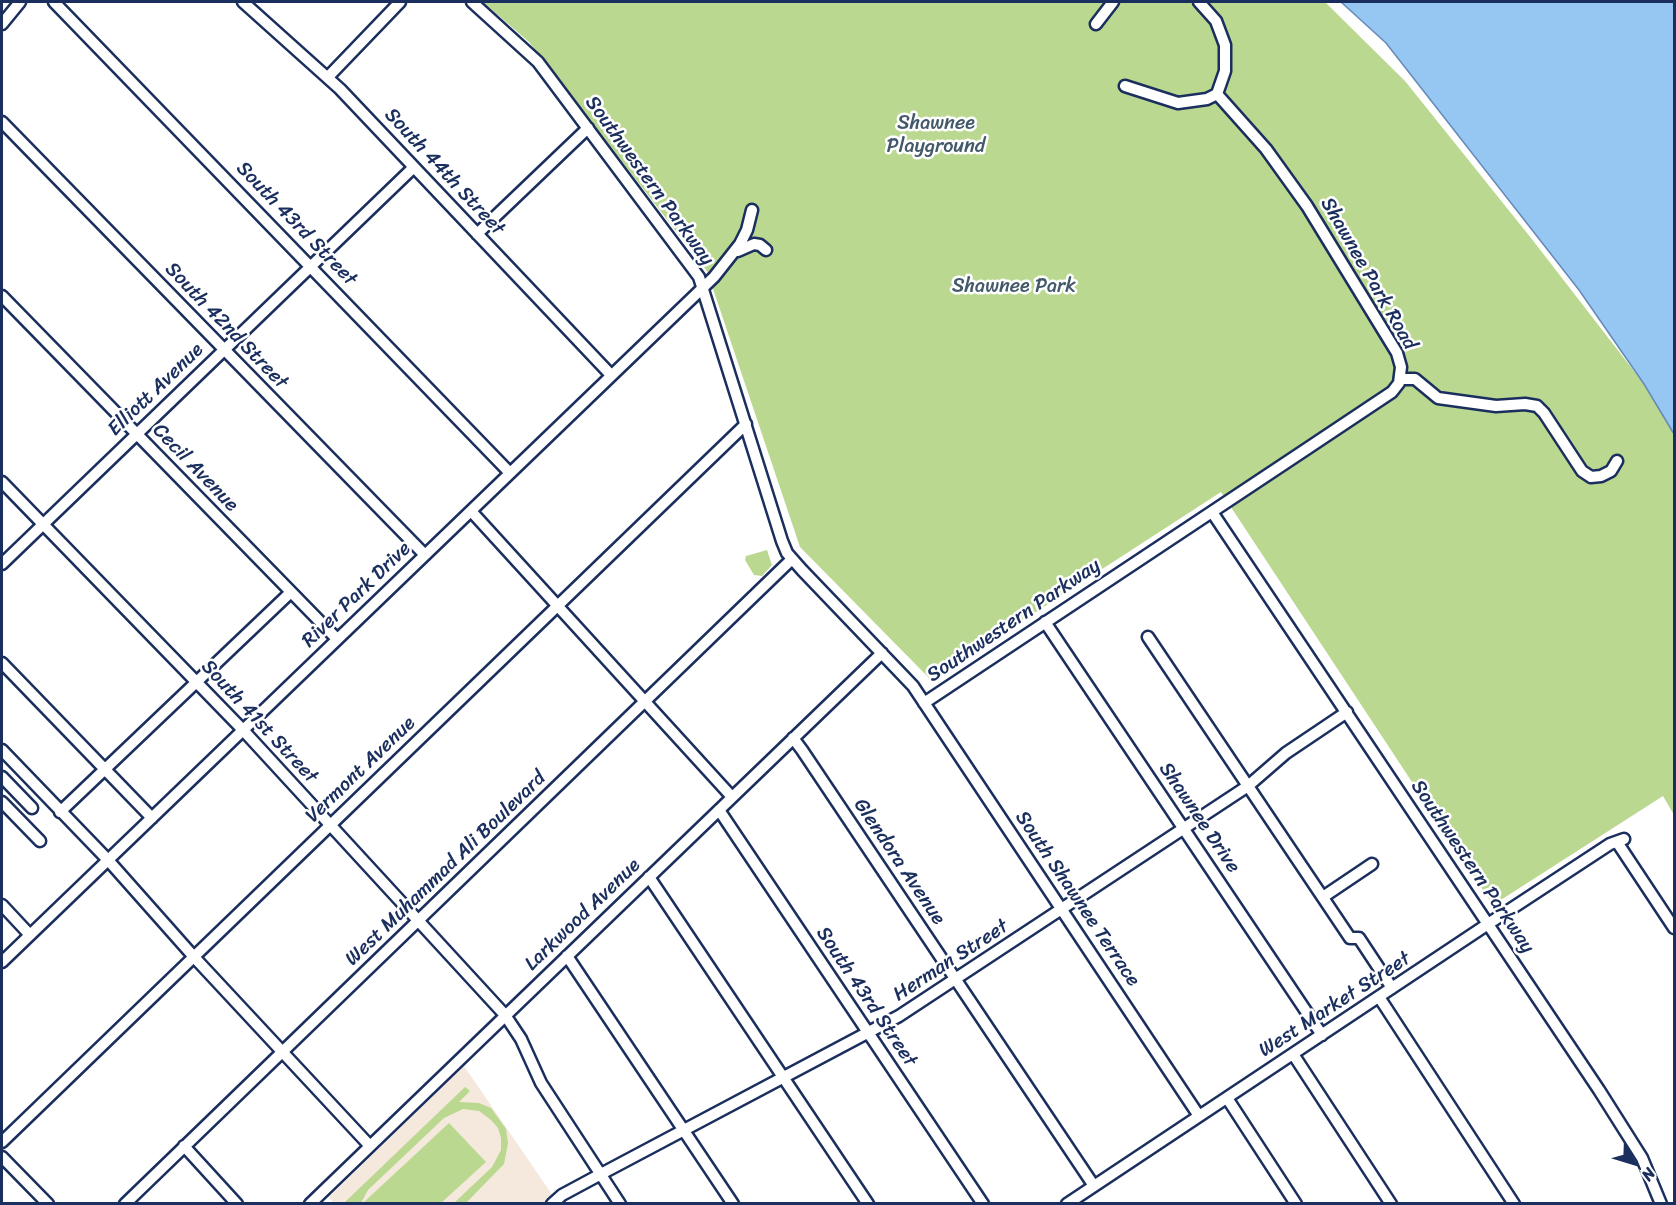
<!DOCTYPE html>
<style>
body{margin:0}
#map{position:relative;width:1676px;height:1205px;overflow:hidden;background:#fff;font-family:Sriracha,sans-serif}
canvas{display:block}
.frame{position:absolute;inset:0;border:3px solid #1b2f5e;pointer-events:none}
.north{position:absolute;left:1604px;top:1133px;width:60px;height:60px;-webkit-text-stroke:4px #fff;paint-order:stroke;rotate:128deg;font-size:16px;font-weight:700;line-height:24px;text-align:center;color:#1b2f5e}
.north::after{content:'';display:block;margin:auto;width:21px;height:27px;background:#1b2f5e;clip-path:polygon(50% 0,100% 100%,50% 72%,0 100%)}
</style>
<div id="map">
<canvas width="1676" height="1205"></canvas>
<div class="frame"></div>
<div class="north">N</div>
</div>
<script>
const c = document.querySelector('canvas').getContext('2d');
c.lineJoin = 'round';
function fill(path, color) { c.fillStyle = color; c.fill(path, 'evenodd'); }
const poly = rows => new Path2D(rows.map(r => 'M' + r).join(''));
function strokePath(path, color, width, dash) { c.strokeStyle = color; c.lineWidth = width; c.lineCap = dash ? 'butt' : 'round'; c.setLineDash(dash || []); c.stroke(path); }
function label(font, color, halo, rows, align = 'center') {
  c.font = font + ' Sriracha,sans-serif'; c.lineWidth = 5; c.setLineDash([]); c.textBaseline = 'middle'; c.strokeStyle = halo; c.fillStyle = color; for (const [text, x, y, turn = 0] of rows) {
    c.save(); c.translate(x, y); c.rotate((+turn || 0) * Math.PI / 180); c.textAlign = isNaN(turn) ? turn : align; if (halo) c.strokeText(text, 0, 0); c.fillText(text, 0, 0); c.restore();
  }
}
const built = poly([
 [464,1066,558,1203,334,1204,329,1197]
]);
const green = poly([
 [483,2,1325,2,1405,81,1531,238,1644,384,1674,428,1674,815,1663,796,1493,905,1221,492,931,680,800,547,707,271,529,42],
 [767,550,772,565,762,576,754,575,745,560,746,556],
 [465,1087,470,1091,459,1102,479,1103,491,1108,506,1129,508,1143,504,1164,466,1203,454,1203,492,1167,501,1150,501,1138,498,1128,491,1120,479,1111,463,1109,444,1118,368,1190,361,1203,344,1203],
 [449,1123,486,1162,441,1203,363,1203]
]);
const water = poly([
 [1341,2,1674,2,1674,434,1644,384,1579,290,1386,43,1341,2]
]);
const minor = poly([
 [54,2,510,473],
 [243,2,340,89,611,375],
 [472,2,538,62,699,277,782,541,787,553,802,570,913,686,1199,1116],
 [2,24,20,2],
 [1096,24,1113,2],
 [328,77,400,2],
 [1125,86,1178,103,1207,99,1217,94,1225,71,1225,45,1216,21,1199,2],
 [2,122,425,555],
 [477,234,588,128],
 [738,251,754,244,760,245,766,250],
 [2,296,337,639],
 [1401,379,1415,379,1438,398,1496,406,1525,404,1537,406,1544,413,1582,471,1591,477,1601,476,1611,471,1617,461],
 [2,482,243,730,505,1015,521,1039,541,1083,620,1204],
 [471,511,732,797],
 [1212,512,1599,1090,1642,1158,1661,1204],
 [2,564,414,167],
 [1045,622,1322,1035],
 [1148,637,1350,938,1359,938,1392,988],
 [2,663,152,818],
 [924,703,1305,450,1392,392,1399,383,1401,367,1397,353,1307,206,1266,149,1217,94],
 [793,738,802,750,1094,1186],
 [2,750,108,860,194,957,370,1146],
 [2,777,32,808],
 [2,802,40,841],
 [719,810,983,1204],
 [60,812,291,592],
 [1617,842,1674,928],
 [649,877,868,1204],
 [1323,897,1372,864],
 [2,905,30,935],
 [567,956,733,1204],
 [2,962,714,277,740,244,747,230,752,210],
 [1379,997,1514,1204],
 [1293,1054,1391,1204],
 [1227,1098,1296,1204],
 [2,1142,746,424],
 [184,1146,237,1204],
 [2,1157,48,1204],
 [125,1204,792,559],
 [310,1204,882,653],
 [552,1204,562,1195,601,1174,899,1016,1248,786,1286,753,1347,712],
 [1067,1204,1488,924,1610,844,1624,839]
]);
const parkNames = [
 ["Shawnee",936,124],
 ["Playground",936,147],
 ["Shawnee Park",1014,287]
];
const streetNames = [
 ["South 44th Street",444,172,47],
 ["Southwestern Parkway",649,181,54],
 ["South 43rd Street",296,224,46],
 ["Shawnee Park Road",1368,274,60],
 ["South 42nd Street",226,326,46],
 ["Elliott Avenue",156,390,-44],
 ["Cecil Avenue",195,468,46],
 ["River Park Drive",357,595,-44],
 ["Southwestern Parkway",1014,621,-34],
 ["South 41st Street",259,722,47],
 ["Vermont Avenue",361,770,-44],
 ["Shawnee Drive",1199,818,56],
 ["Glendora Avenue",899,862,56],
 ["Southwestern Parkway",1472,867,56],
 ["West Muhammad Ali Boulevard",446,869,-44],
 ["South Shawnee Terrace",1077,899,56],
 ["Larkwood Avenue",583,915,-44],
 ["Herman Street",951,961,-33],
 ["South 43rd Street",866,997,56],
 ["West Market Street",1335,1005,-33]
];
fill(built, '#f5e9dd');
fill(green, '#bbd890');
fill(water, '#96c6f2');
strokePath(water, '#658ab7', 1.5);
strokePath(minor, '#1b2f5e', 15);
strokePath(minor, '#fff', 10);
label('20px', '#43596a', '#fff', parkNames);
label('20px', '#1b2f5e', '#fff', streetNames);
</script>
